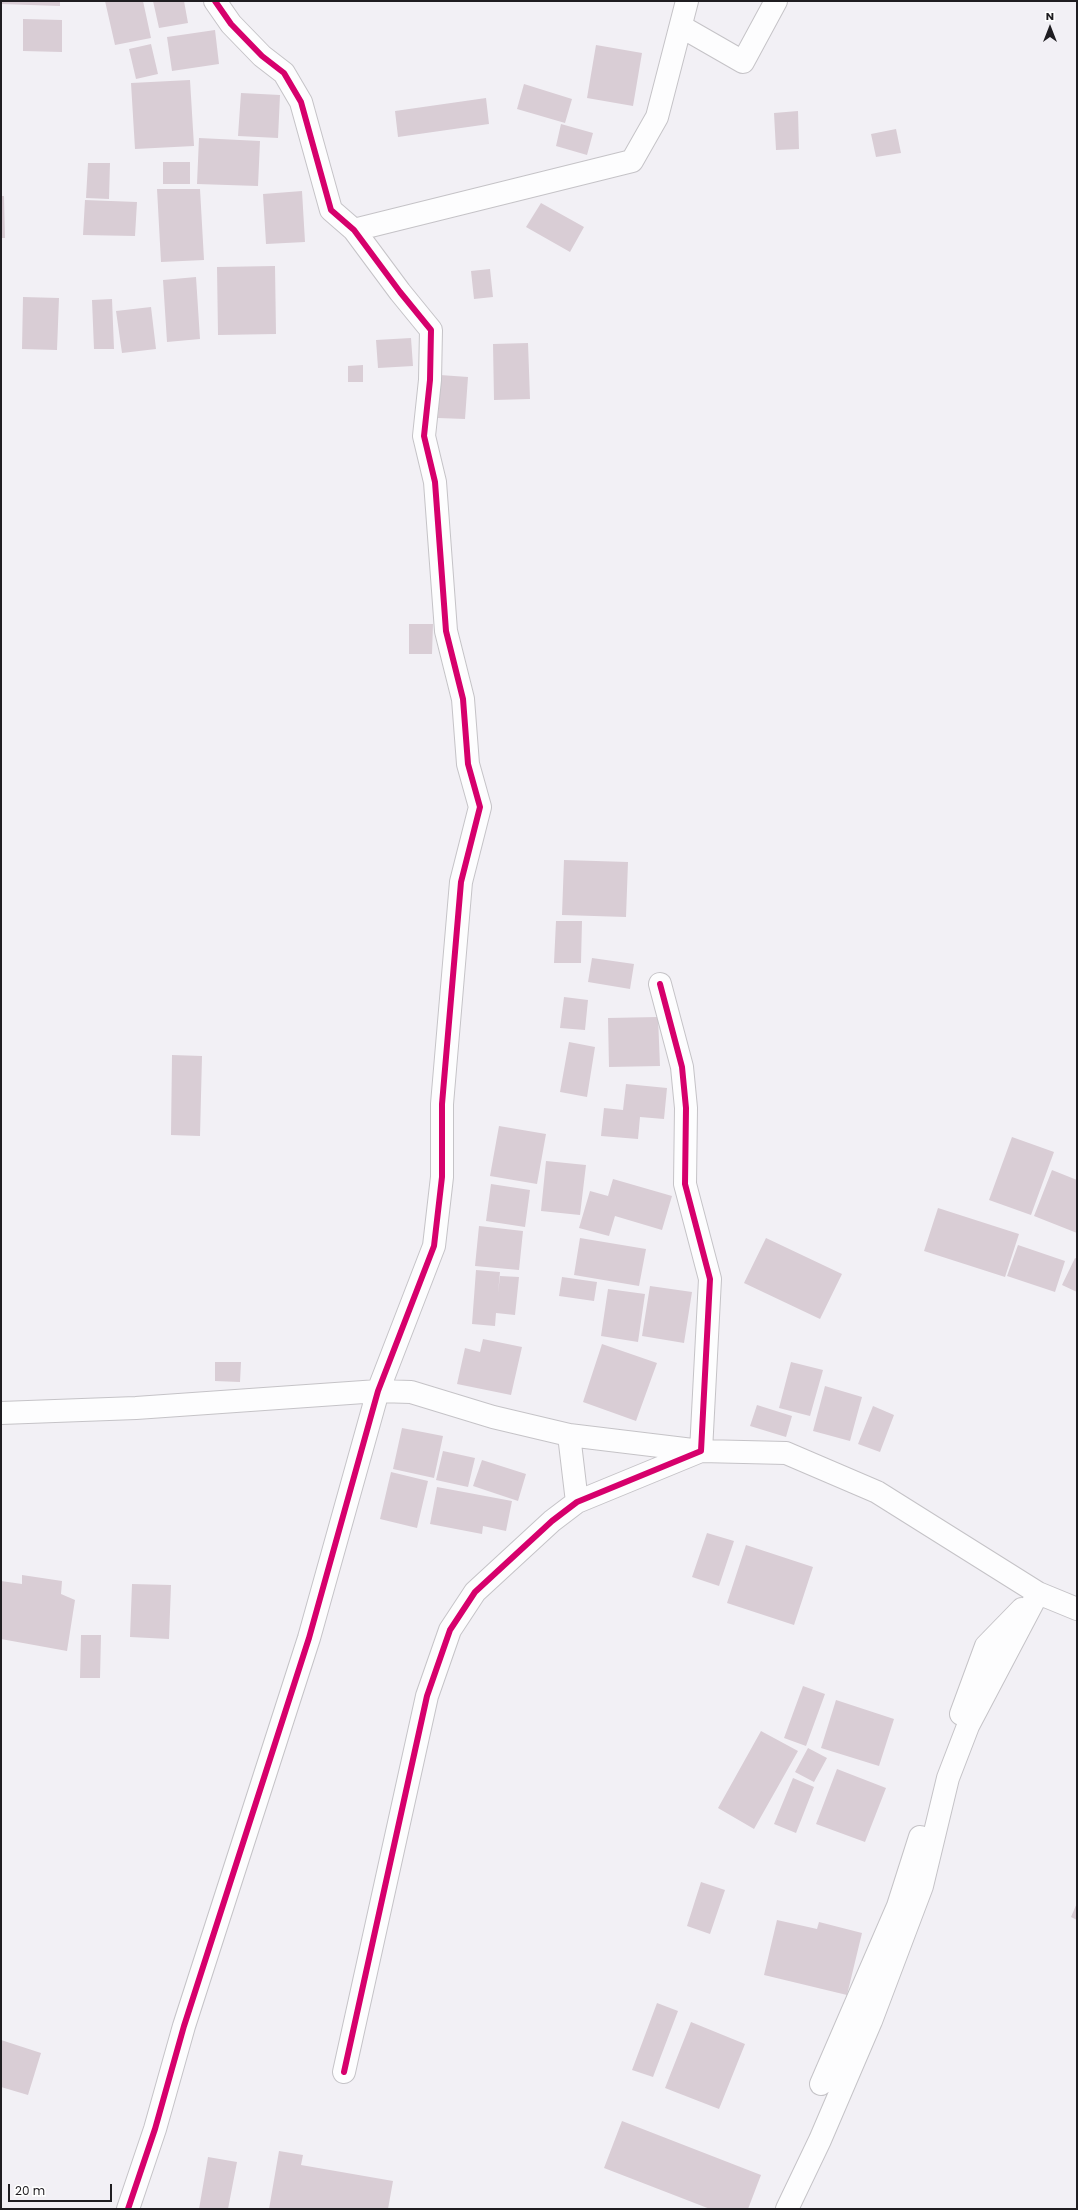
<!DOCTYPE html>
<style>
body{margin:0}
#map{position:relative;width:1078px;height:2210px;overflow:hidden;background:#f2f0f5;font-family:Poppins,sans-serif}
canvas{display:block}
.frame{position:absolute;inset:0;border:2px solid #1f1d21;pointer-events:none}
.north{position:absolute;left:1030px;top:8px;width:40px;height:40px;-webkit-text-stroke:3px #fff;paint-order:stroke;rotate:0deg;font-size:11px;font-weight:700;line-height:16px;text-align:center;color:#1f1d21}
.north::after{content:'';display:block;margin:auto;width:14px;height:18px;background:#1f1d21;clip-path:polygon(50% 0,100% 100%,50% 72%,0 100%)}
.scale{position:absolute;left:8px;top:2184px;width:104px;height:18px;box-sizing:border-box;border:2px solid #1f1d21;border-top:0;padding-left:5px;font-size:12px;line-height:14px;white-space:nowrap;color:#1f1d21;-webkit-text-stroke:3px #fff;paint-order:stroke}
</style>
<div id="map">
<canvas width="1078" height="2210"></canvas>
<div class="frame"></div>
<div class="north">N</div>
<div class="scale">20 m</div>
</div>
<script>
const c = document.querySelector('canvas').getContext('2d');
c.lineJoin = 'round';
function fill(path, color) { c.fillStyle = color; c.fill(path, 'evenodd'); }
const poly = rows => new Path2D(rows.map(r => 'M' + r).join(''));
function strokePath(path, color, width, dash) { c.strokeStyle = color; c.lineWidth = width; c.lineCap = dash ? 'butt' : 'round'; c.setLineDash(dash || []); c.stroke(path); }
const building = poly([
 [1,1,60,1,60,6,1,4],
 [105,1,143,1,151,38,115,45],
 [153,1,184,1,188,23,159,28],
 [23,19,62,20,62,52,23,51],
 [215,30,219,64,172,71,167,37],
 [151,44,158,74,136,79,129,49],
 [596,45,642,53,633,106,587,98],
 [190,80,194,146,135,149,131,83],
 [524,84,572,99,565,123,517,109],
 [241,93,280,95,278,138,238,136],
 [486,98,489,124,398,137,395,111],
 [798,111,799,149,776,150,774,113],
 [561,124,593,133,587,155,556,146],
 [896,129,901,153,876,157,871,134],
 [199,138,260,141,258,186,197,184],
 [163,162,190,162,190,184,163,184],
 [88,163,110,163,109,199,86,198],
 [157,189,200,189,204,260,161,262],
 [302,191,305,242,266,244,263,194],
 [1,196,4,196,5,238,1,238],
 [85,200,137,202,135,236,83,235],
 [541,203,584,227,570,252,526,227],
 [275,266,276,334,218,335,217,267],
 [490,269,493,297,474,299,471,271],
 [196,277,200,339,167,342,163,280],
 [23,297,59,298,57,350,22,349],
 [112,299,114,349,94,349,92,300],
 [151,307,156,349,122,353,116,311],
 [411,338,413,366,378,368,376,340],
 [528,343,530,399,494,400,493,344],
 [363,365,363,382,348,382,348,366],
 [440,375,468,377,465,419,438,418],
 [409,624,433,624,432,654,409,654],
 [564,860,628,862,626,917,562,915],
 [556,921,582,921,581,963,554,963],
 [592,958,634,964,630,989,588,982],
 [564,997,588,1000,585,1030,560,1028],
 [658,1017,660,1066,609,1067,608,1018],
 [569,1042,595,1047,587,1097,560,1092],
 [172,1055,202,1056,200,1136,171,1135],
 [626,1084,667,1088,664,1119,640,1117,638,1139,601,1136,604,1108,623,1110],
 [499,1126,546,1134,537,1184,490,1176],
 [1012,1137,1054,1152,1031,1215,989,1200],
 [546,1161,586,1165,580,1215,541,1211],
 [1052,1170,1077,1180,1077,1233,1034,1216],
 [613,1179,672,1196,662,1230,615,1216,609,1236,579,1228,590,1191,608,1196],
 [491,1184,530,1190,525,1227,486,1221],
 [938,1208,1019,1234,1005,1277,924,1251],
 [479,1226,523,1231,519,1270,475,1266],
 [580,1238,646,1249,639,1286,574,1275],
 [766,1238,842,1274,820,1319,744,1283],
 [1018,1245,1065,1261,1055,1292,1007,1276],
 [1075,1258,1077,1259,1077,1292,1062,1285],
 [476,1270,500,1272,498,1293,500,1276,519,1277,515,1315,496,1313,495,1326,472,1324],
 [562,1277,597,1282,594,1301,559,1296],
 [650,1286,692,1292,684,1343,642,1336],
 [608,1289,645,1294,638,1342,601,1336],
 [483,1339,522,1347,511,1395,457,1384,465,1348,480,1352],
 [602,1344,657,1363,636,1421,583,1402],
 [215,1362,241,1362,240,1382,215,1381],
 [791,1362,823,1370,810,1416,779,1408],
 [825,1386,862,1397,850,1441,813,1431],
 [757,1405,792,1416,786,1437,750,1426],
 [873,1406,894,1415,880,1452,858,1444],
 [402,1428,443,1436,434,1478,393,1469],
 [443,1451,475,1458,468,1487,436,1480],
 [482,1460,526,1474,518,1501,473,1486],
 [391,1472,428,1481,417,1528,380,1519],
 [437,1487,512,1501,506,1531,483,1526,482,1534,430,1524],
 [707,1533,734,1541,719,1586,692,1577],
 [746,1545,813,1567,794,1625,727,1603],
 [22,1575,62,1581,61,1594,75,1600,67,1651,1,1639,1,1581,22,1584],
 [132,1584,171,1585,169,1639,130,1637],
 [81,1635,101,1635,100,1678,80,1678],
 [803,1686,825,1694,806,1746,784,1738],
 [836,1700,894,1719,879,1766,821,1748],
 [761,1731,798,1751,754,1829,718,1808],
 [808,1748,827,1758,814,1782,795,1772],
 [837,1769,886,1788,865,1842,816,1824],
 [793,1778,814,1787,796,1833,774,1824],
 [701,1882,725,1890,710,1934,687,1926],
 [1077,1903,1077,1920,1071,1917],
 [777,1920,817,1929,819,1922,862,1933,847,1995,764,1975],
 [657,2003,678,2011,653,2077,632,2070],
 [691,2022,745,2044,719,2109,665,2088],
 [1,2040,41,2053,28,2095,1,2087],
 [622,2121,761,2175,748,2209,710,2209,604,2168],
 [279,2151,303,2155,301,2165,393,2181,388,2209,269,2209],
 [208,2157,237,2162,228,2209,199,2209]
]);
const minor = poly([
 [682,27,743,62,776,1],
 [354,230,632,161,657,117,687,1],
 [1,1413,136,1408,378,1391,411,1392,493,1417,569,1435,701,1451,786,1453,877,1492,1038,1593,1077,1609],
 [569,1435,577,1502],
 [961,1714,986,1646,1022,1609],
 [344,2072,427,1696,450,1630,475,1592,552,1521,577,1502,701,1451,710,1279,685,1184,686,1108,682,1067,660,984],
 [821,2084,898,1906,920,1837],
 [128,2209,155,2129,184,2026,309,1638,378,1391,434,1246,442,1177,442,1104,461,882,480,807,468,764,463,699,446,631,435,482,424,436,430,380,431,330,400,292,354,230,331,210,301,102,284,73,262,56,231,24,215,1],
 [787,2209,820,2140,871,2021,922,1886,948,1778,968,1726,1038,1593]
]);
const cycleway = poly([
 [344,2072,427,1696,450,1630,475,1592,552,1521,577,1502,701,1451,710,1279,685,1184,686,1108,682,1067,660,984],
 [128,2209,155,2129,184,2026,309,1638,378,1391,434,1246,442,1177,442,1104,461,882,480,807,468,764,463,699,446,631,435,482,424,436,430,380,431,330,400,292,354,230,331,210,301,102,284,73,262,56,231,24,215,1]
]);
fill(building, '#d9cdd5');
strokePath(minor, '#c5c3c7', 24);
strokePath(minor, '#fdfdfe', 22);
strokePath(cycleway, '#d6006c', 6);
</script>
